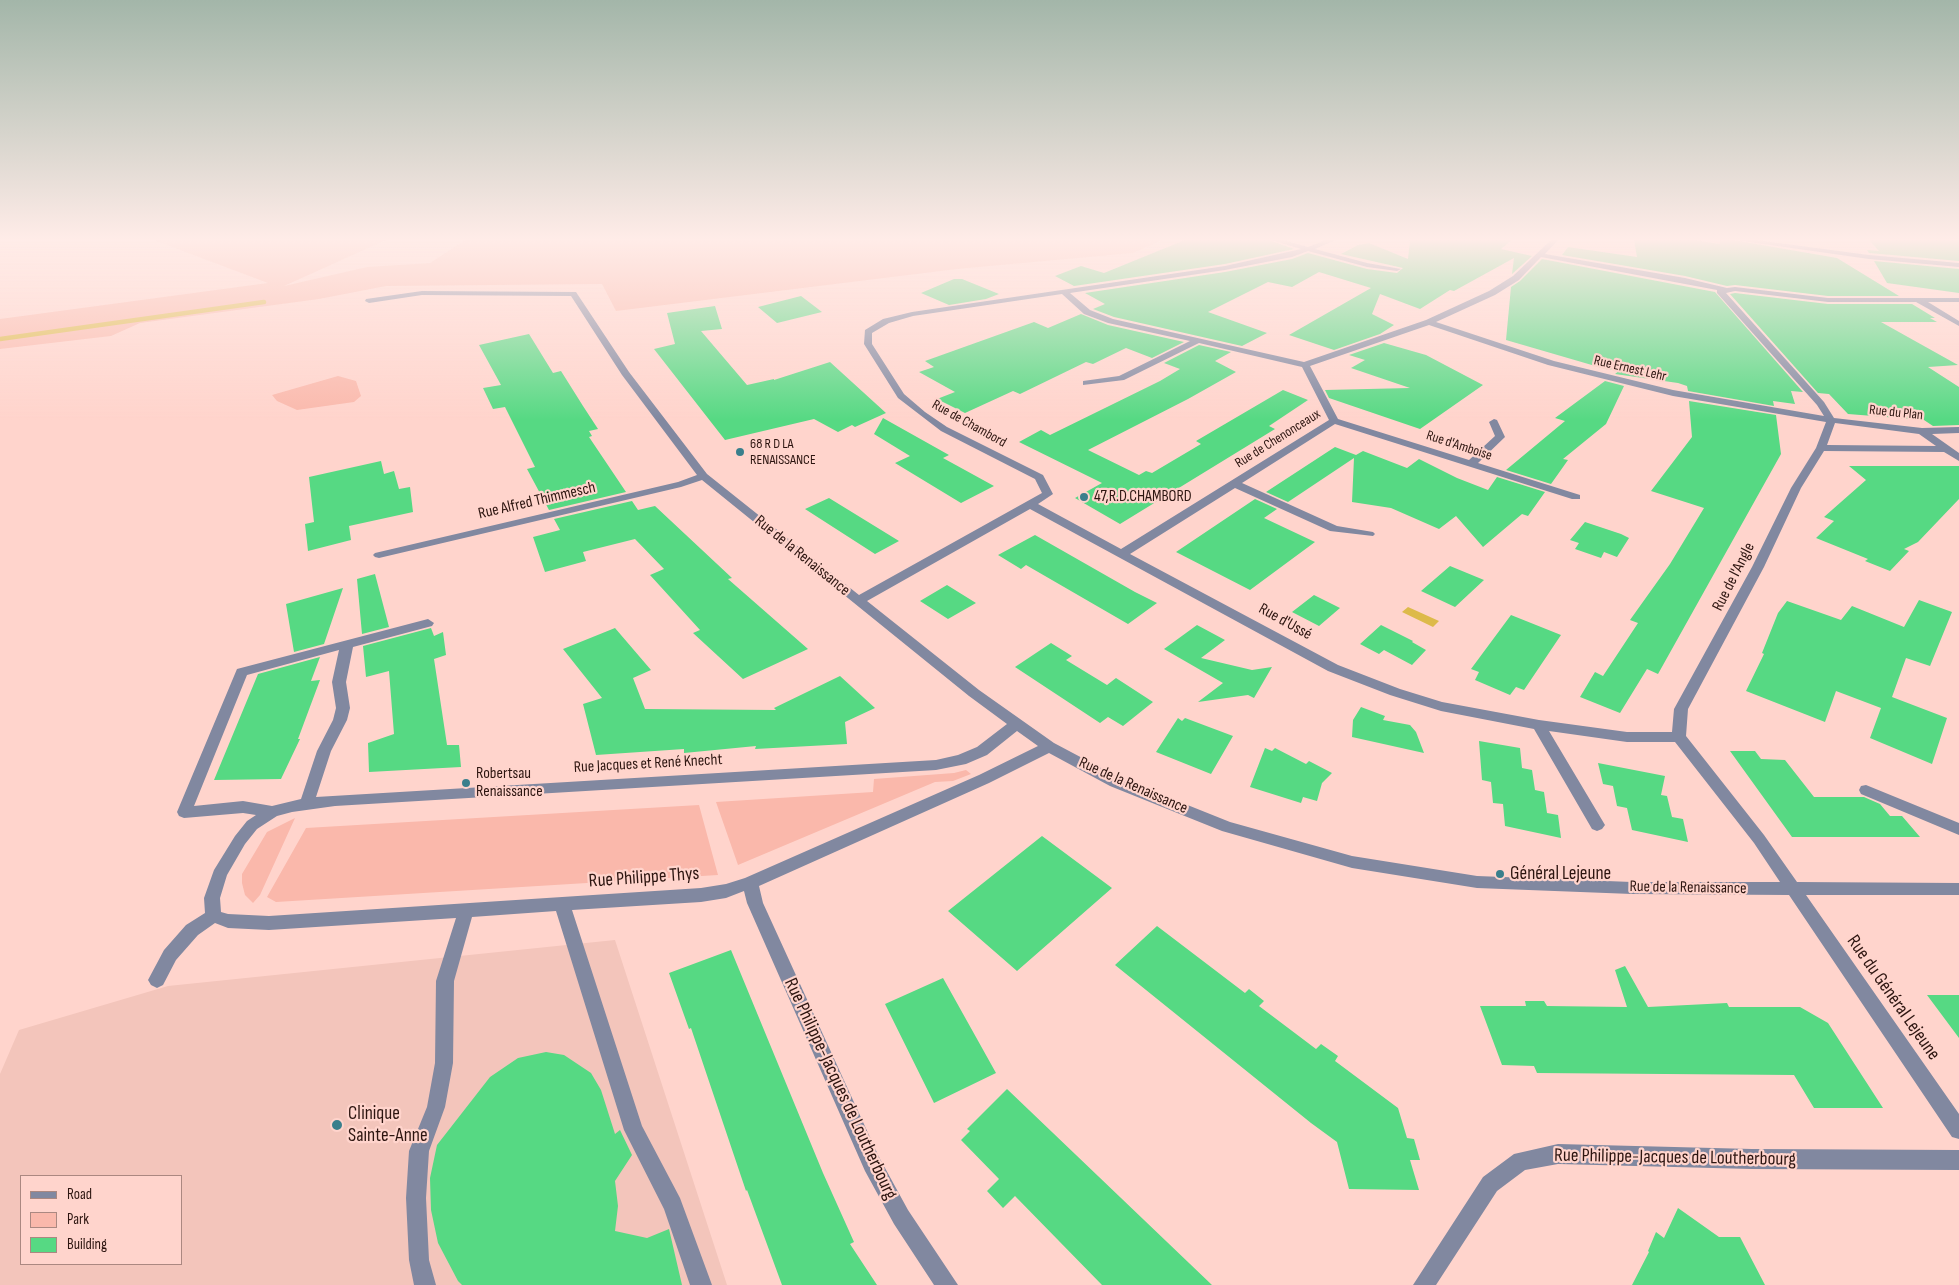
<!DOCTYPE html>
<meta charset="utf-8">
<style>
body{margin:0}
#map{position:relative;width:1959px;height:1285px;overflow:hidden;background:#ffd4cc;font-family:"Sofia Sans Condensed",sans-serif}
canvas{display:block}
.legend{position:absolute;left:20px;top:1175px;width:162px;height:90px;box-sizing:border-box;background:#ffd4cc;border:1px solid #ab8881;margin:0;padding:6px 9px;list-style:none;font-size:15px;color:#2d1510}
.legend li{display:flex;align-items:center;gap:10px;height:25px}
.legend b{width:25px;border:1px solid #ab8881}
</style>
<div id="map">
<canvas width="1959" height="1285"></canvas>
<ul class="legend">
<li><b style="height:6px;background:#8188a0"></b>Road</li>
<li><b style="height:14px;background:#fab8ab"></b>Park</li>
<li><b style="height:14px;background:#56d983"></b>Building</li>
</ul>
</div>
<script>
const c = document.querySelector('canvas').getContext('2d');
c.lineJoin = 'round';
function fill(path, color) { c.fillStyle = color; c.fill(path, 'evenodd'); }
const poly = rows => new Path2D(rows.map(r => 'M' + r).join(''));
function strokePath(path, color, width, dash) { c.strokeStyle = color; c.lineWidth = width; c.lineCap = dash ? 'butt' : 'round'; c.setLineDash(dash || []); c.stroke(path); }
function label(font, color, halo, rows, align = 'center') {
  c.font = font + ' "Sofia Sans Condensed",sans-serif'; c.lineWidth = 4.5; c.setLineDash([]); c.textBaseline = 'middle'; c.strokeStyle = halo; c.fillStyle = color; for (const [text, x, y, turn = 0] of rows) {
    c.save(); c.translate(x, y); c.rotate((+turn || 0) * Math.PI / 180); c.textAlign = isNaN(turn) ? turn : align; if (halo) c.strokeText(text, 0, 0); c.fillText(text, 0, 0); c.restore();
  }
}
const built = poly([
 [615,940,727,1285,0,1285,0,1074,19,1030,168,986],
 [21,1176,181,1176,181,1264,21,1264]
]);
const green = poly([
 [158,240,386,240,284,286,367,267,430,263,465,240,1162,240,1133,253,957,269,616,311,602,284,386,286,319,299,140,323,111,336,0,349,0,319,268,283,156,241],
 [338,376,356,381,361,396,354,402,297,410,277,401,272,395],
 [966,770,971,774,953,781,935,782,738,865,716,802,873,792,874,779,954,773],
 [699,805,718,875,276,902,267,897,306,828],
 [295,818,260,895,253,903,245,895,242,883,242,874,267,832]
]);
const water = poly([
 [1408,607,1439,621,1433,627,1402,612]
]);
const stream = poly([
 [0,339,264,302]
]);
const building = poly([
 [1185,240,1269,240,1294,249,1225,264,1074,286,1055,276,1081,266,1104,273],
 [1410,240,1512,240,1501,249,1532,256,1512,274,1514,258,1454,291,1450,290,1420,309,1380,294,1372,314,1394,325,1380,334,1334,350,1289,335,1371,288,1319,272,1292,287,1268,282,1208,312,1267,333,1242,346,1114,317,1093,309,1105,304,1085,293,1225,272,1292,259,1308,253,1367,269,1397,273,1403,268,1341,254,1358,245,1369,243,1408,259],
 [1634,240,1695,240,1720,244,1720,240,1733,240,1837,258,1899,296,1828,296,1735,285,1727,286,1685,276,1562,255,1568,247,1637,257],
 [1869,240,1959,240,1959,261,1869,253,1867,250,1879,251],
 [1542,259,1715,292,1803,392,1791,391,1795,404,1773,401,1774,406,1688,391,1687,386,1678,383,1615,374,1628,364,1609,370,1506,340,1511,287,1520,281],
 [1874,261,1959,269,1959,293,1887,283],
 [954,279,962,279,999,294,986,299,949,305,921,293],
 [1735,293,1828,304,1912,304,1935,318,1930,318,1937,322,1881,322,1958,365,1928,367,1959,387,1959,425,1933,426,1924,420,1848,414,1829,394,1818,393,1730,294],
 [801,296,822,312,777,323,758,307],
 [715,306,722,329,701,331,747,385,774,379,774,380,830,362,886,413,855,427,852,425,838,432,814,419,725,440,654,349,675,344,667,313],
 [1081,314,1108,325,1184,342,1152,358,1126,348,1093,364,1086,362,1020,394,1013,391,965,413,937,399,955,392,919,372,934,367,925,361,1034,322,1048,328],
 [529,334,553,373,561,371,583,406,598,429,589,431,592,436,589,437,626,492,549,510,527,469,535,467,505,407,493,409,483,388,501,385,479,345],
 [1384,343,1426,355,1483,385,1420,429,1329,398,1325,390,1410,388,1351,368,1365,360,1349,355],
 [1199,345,1231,352,1215,361,1236,372,1188,399,1088,450,1139,475,1146,471,1152,473,1201,444,1196,441,1283,390,1308,400,1269,426,1275,429,1120,524,1075,498,1102,483,1019,442,1041,430,1050,435,1160,381,1180,369,1164,363],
 [1605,381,1624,386,1606,424,1563,459,1568,460,1551,484,1506,470,1565,421,1555,418],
 [1689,401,1776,415,1781,454,1658,674,1647,669,1620,713,1580,697,1595,672,1603,676,1638,623,1630,620,1670,564,1704,508,1651,491,1692,437],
 [883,418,949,455,943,458,994,486,961,503,895,463,910,456,874,434],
 [1335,447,1356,455,1363,451,1407,468,1419,459,1457,478,1488,490,1497,477,1545,492,1528,516,1522,514,1483,547,1456,516,1439,529,1391,508,1352,502,1354,458,1288,502,1266,492],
 [381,461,384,474,394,471,399,489,410,487,413,512,349,526,351,540,308,551,305,524,314,522,309,477],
 [1849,466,1959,466,1959,499,1918,542,1904,549,1909,551,1890,571,1865,561,1868,559,1816,538,1834,521,1824,517,1866,480],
 [829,498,899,541,875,554,805,509],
 [1255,499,1277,509,1264,518,1315,542,1250,590,1176,552],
 [632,501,638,510,655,506,732,578,728,579,808,649,743,679,693,633,700,630,650,575,664,569,635,539,583,552,586,561,545,572,533,537,560,530,554,519],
 [1585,522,1621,534,1629,538,1617,557,1604,552,1601,558,1575,549,1579,543,1570,540],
 [1035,535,1135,592,1157,603,1128,624,1026,565,1021,569,998,555],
 [1450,566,1484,580,1455,607,1421,591],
 [375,574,389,627,362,634,357,579],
 [947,585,976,603,948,619,920,601],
 [343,588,324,644,294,652,286,604],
 [1314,595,1340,608,1319,626,1292,612],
 [1919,600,1952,612,1930,666,1906,658,1892,697,1947,718,1932,764,1870,738,1881,708,1836,691,1825,722,1746,691,1764,654,1762,653,1778,613,1787,601,1841,620,1852,606,1904,627],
 [1511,615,1561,635,1524,690,1516,687,1510,695,1475,680,1479,672,1471,669],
 [1197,625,1225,640,1201,658,1252,670,1272,667,1254,698,1248,695,1198,702,1223,683,1164,649],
 [1381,625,1413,641,1412,642,1426,650,1412,665,1384,650,1379,654,1360,644],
 [431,628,434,636,443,632,446,655,434,659,447,745,459,745,461,767,369,772,368,743,394,734,389,671,366,677,363,646],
 [615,628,651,670,633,678,645,709,776,710,774,708,840,676,875,708,845,722,847,744,755,749,756,746,684,753,684,749,596,755,583,704,602,698,563,649],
 [1051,643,1072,656,1066,660,1107,685,1116,678,1153,702,1123,726,1108,717,1100,723,1015,667],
 [320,657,311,681,320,680,298,739,300,739,281,779,214,780,258,674],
 [1361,707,1385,716,1383,720,1410,725,1416,732,1424,753,1352,737,1353,720],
 [1178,718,1182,721,1185,718,1233,736,1211,774,1156,752],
 [1479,741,1520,748,1522,768,1532,770,1535,790,1544,792,1547,813,1558,815,1561,838,1505,826,1503,804,1493,803,1491,782,1482,780],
 [1265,748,1272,751,1275,748,1306,764,1309,761,1332,773,1322,783,1317,801,1303,797,1301,803,1250,787],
 [1730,751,1755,751,1761,759,1785,760,1814,797,1864,797,1880,804,1890,816,1902,816,1920,837,1792,837],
 [1598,763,1665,776,1661,795,1667,796,1672,817,1683,819,1688,842,1632,830,1627,808,1617,806,1613,786,1603,784],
 [1042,836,1112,888,1017,971,948,911],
 [1157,926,1245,993,1249,989,1264,1001,1259,1006,1316,1049,1321,1044,1338,1056,1335,1061,1398,1108,1407,1138,1414,1139,1420,1160,1410,1160,1419,1190,1349,1189,1337,1142,1311,1123,1115,965],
 [731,950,823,1173,854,1242,850,1244,877,1285,782,1285,747,1190,746,1191,691,1028,689,1029,669,973],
 [1625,966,1648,1007,1727,1003,1729,1007,1800,1007,1828,1023,1883,1108,1814,1108,1794,1075,1537,1073,1534,1066,1502,1065,1480,1006,1526,1006,1525,1001,1544,1001,1547,1006,1627,1007,1615,970],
 [943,978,996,1073,934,1103,885,1004],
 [1927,995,1959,995,1959,1038],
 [546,1052,564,1055,591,1073,601,1090,615,1134,620,1130,632,1155,615,1181,618,1206,615,1231,647,1238,669,1229,682,1285,462,1285,458,1281,438,1243,431,1210,430,1178,437,1145,490,1077,518,1058],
 [1007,1089,1212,1285,1102,1285,1015,1196,1003,1208,987,1191,999,1179,961,1140,970,1131,967,1129],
 [1678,1208,1719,1237,1740,1237,1765,1285,1632,1285,1649,1252,1648,1251,1656,1232,1664,1238]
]);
const minor = poly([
 [1271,240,1283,240,1308,247,1326,240,1336,240,1315,249,1367,263,1401,269,1397,271,1367,267,1308,251,1292,257,1225,270,1070,293,1090,310,1113,319,1304,362,1426,320,1489,291,1513,276,1551,240,1558,240,1545,254,1685,278,1727,288,1735,287,1828,298,1959,298,1959,302,1928,302,1959,321,1959,326,1916,302,1828,302,1735,291,1726,293,1824,402,1834,418,1922,428,1959,427,1959,433,1932,434,1959,453,1959,461,1944,452,1824,451,1801,488,1764,567,1688,709,1686,736,1764,835,1797,882,1959,883,1959,895,1806,895,1959,1114,1959,1139,1952,1137,1789,895,1632,894,1477,888,1352,868,1222,831,1110,786,1049,753,989,783,759,886,763,903,879,1157,908,1210,958,1285,934,1285,894,1224,865,1171,747,903,744,891,726,898,701,902,572,910,642,1126,680,1198,712,1285,690,1285,664,1209,624,1130,556,911,472,917,454,981,453,1063,445,1107,429,1151,426,1198,429,1260,436,1285,414,1285,409,1260,406,1198,409,1151,427,1107,435,1063,436,981,456,918,269,930,228,928,215,923,198,935,176,960,163,985,157,988,151,985,148,980,164,950,186,925,205,913,204,898,214,870,235,836,247,821,256,815,243,813,184,818,179,816,177,812,237,669,428,619,434,623,432,626,353,647,346,682,350,708,347,720,331,751,316,797,936,760,958,755,977,747,1007,724,969,696,702,480,681,487,379,558,375,557,373,555,375,553,678,482,697,475,622,375,571,296,422,295,369,303,365,301,366,299,422,291,576,292,629,372,707,474,859,595,1042,493,1035,479,941,431,898,398,864,344,865,330,883,319,912,312,1225,266,1301,249,1271,240],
 [1541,257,1717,290,1717,293,1817,405,1824,416,1673,390,1554,361,1436,322,1495,295,1519,280,1541,257],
 [1062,294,1084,314,1108,323,1190,341,1119,376,1083,381,1083,385,1124,380,1199,343,1302,367,1329,420,1121,549,1038,504,1053,494,1043,475,947,427,925,412,904,394,872,344,872,333,889,323,913,316,1062,294],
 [1429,325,1548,365,1673,396,1826,422,1816,448,1791,488,1752,567,1674,709,1672,732,1627,732,1539,720,1442,702,1400,689,1338,665,1130,554,1235,488,1330,531,1373,536,1375,534,1373,532,1337,526,1242,483,1335,424,1572,499,1580,499,1580,495,1478,463,1505,437,1497,420,1494,419,1489,422,1495,436,1469,460,1338,419,1310,366,1429,325],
 [1835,423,1919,434,1936,446,1827,445,1835,423],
 [1030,509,1328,671,1390,695,1441,711,1534,729,1592,829,1597,831,1602,829,1605,825,1549,731,1627,742,1675,742,1754,843,1780,882,1632,882,1477,876,1352,856,1230,822,1120,778,1054,743,979,690,867,601,1030,509],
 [339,650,332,682,336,708,333,720,317,751,301,799,272,806,243,801,194,806,247,675,339,650],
 [1017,731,1038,746,979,775,745,878,726,884,701,888,269,916,228,914,221,912,220,898,227,875,245,844,257,829,277,816,292,812,335,806,936,770,966,764,987,755,1017,731],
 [1735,240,1756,240,1869,255,1959,263,1959,267,1869,259,1735,240],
 [1866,785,1959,823,1959,835,1861,794,1859,790,1861,786,1866,785],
 [1558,1144,1752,1149,1959,1150,1959,1170,1752,1169,1558,1164,1525,1170,1497,1191,1436,1285,1413,1285,1483,1177,1514,1154,1558,1144]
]);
const markers = [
 [740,452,5,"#3a7f8c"],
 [1084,497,5,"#3a7f8c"],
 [466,783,5,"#3a7f8c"],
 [1500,874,5,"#3a7f8c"],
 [337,1125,6,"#3a7f8c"]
];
const farStreetnames = [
 ["Rue Ernest Lehr",1630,369,13],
 ["Rue du Plan",1896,413,6],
 ["Rue de Chambord",969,424,29],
 ["Rue de Chenonceaux",1278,439,-32],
 ["Rue d'Amboise",1459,446,18]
];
const farPoinames = [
 ["68 R D LA",750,444],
 ["RENAISSANCE",750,460]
];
const poiNames = [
 ["47,R.D.CHAMBORD",1094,497],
 ["Robertsau",476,774],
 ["Renaissance",476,792]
];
const streetNames = [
 ["Rue Alfred Thimmesch",537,501,-13],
 ["Rue de la Renaissance",802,556,39],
 ["Rue de l'Angle",1734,577,-63],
 ["Rue d'Ussé",1285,622,29],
 ["Rue Jacques et René Knecht",648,764,-3],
 ["Rue de la Renaissance",1133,786,24],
 ["Rue de la Renaissance",1688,888,1]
];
const nearPoinames = [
 ["Général Lejeune",1510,874],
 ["Clinique",348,1114],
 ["Sainte-Anne",348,1136]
];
const nearStreetnames = [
 ["Rue Philippe Thys",644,878,-4],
 ["Rue du Général Lejeune",1893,998,55],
 ["Rue Philippe-Jacques de Loutherbourg",840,1089,65],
 ["Rue Philippe-Jacques de Loutherbourg",1675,1158,1]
];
fill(built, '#f3c5bb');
fill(green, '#fab8ab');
fill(water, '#ddba4a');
strokePath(stream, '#ddba4a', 4.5);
fill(building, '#56d983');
fill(minor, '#8188a0');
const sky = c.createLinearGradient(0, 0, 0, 420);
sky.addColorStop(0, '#a3b6a9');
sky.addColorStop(0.57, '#ffece8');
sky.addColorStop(1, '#ffece800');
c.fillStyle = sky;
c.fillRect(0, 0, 1959, 420);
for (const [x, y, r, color] of markers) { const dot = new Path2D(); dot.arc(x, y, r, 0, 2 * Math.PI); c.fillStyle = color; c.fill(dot); strokePath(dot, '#ffd4cc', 2); }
label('14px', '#2d1510', '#ffd4cc', farStreetnames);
label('14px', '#2d1510', '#ffd4cc', farPoinames, 'left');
label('16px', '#2d1510', '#ffd4cc', poiNames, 'left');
label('16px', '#2d1510', '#ffd4cc', streetNames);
label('19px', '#2d1510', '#ffd4cc', nearPoinames, 'left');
label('19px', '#2d1510', '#ffd4cc', nearStreetnames);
</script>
